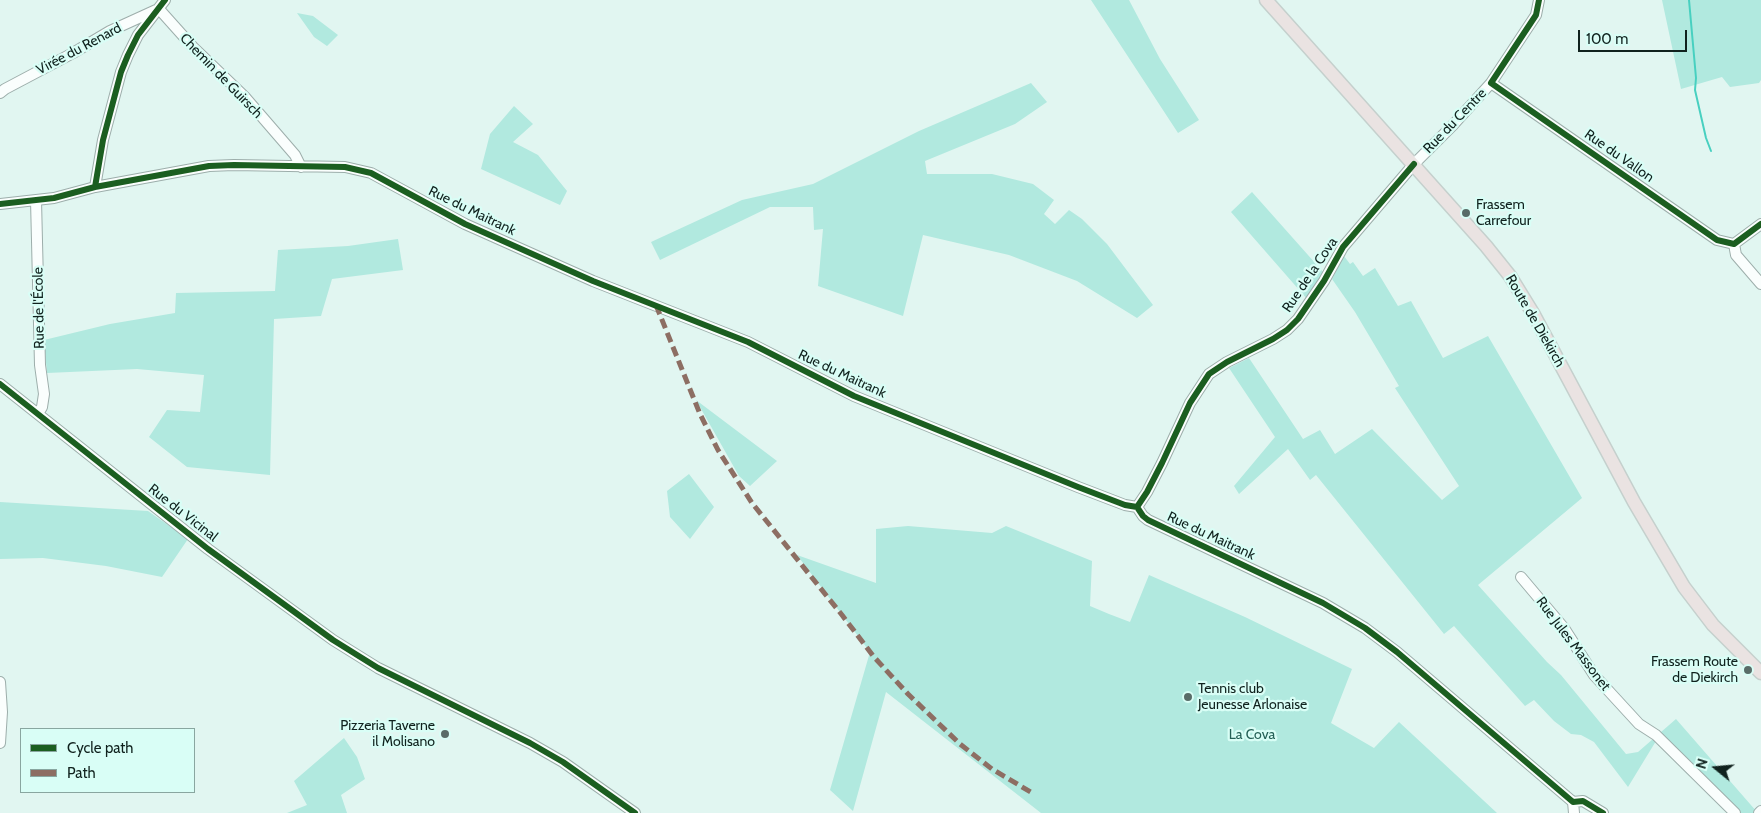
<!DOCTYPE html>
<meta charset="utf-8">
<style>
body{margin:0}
#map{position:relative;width:1761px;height:813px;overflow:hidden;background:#e1f6f1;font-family:Cabin,sans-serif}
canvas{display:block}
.legend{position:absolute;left:20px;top:728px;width:175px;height:65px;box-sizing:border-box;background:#d9fef6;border:1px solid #89a6a0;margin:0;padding:6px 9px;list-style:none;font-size:15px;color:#10221e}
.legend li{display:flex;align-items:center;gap:10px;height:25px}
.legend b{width:25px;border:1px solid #89a6a0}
.north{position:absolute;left:1691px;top:743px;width:50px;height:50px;-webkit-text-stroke:4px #d9fef6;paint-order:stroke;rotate:287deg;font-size:14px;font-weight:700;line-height:20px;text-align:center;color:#10221e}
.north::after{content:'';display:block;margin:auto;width:18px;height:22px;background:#10221e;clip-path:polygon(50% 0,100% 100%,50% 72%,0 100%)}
.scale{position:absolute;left:1578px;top:30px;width:109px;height:22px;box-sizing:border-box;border:2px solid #10221e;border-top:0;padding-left:6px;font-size:15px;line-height:18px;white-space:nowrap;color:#10221e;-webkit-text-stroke:4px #d9fef6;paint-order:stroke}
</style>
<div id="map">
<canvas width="1761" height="813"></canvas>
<ul class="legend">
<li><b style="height:6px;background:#1b5e20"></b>Cycle path</li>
<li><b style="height:6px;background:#8d6e63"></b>Path</li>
</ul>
<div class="north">N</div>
<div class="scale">100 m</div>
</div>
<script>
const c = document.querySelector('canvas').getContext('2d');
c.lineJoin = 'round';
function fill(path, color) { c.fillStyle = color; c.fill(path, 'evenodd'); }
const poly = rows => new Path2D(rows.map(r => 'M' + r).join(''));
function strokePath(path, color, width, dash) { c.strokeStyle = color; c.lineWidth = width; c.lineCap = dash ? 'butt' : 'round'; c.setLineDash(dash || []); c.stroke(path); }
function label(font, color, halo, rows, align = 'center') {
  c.font = font + ' Cabin,sans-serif'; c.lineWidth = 4.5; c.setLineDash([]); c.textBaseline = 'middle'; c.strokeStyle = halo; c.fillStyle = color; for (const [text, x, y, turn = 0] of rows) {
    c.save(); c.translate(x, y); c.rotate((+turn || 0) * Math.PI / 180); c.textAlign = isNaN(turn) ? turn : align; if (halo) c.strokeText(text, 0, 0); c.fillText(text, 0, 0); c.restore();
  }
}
const green = poly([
 [1091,0,1129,0,1160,59,1199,120,1178,133],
 [1662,0,1761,0,1761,80,1759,83,1730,87,1722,77,1681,89],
 [297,13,313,16,338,35,327,46,314,37],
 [1031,83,1047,102,1015,124,925,161,927,174,992,174,1033,184,1054,200,1044,214,1055,224,1069,210,1082,219,1107,244,1153,305,1137,318,1077,281,1009,255,923,235,903,316,818,286,823,229,814,230,813,207,770,207,660,260,651,242,742,200,813,184,919,131],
 [514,106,533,124,513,142,538,155,567,191,560,205,481,169,490,134],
 [1252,192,1324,273,1307,299,1231,212],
 [398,239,403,270,332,279,321,316,274,319,270,475,187,467,149,437,167,410,200,412,204,375,137,369,47,373,44,340,110,324,175,313,176,293,275,291,278,250,348,246],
 [1344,256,1350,264,1353,262,1363,276,1375,268,1398,306,1411,301,1443,358,1488,336,1582,498,1478,585,1547,662,1561,675,1626,754,1638,752,1676,719,1757,812,1755,813,1730,813,1656,741,1628,787,1594,742,1581,735,1571,734,1554,721,1534,700,1525,706,1454,626,1444,634,1316,475,1310,480,1288,449,1239,494,1234,486,1275,437,1229,368,1249,358,1303,439,1320,430,1335,454,1372,429,1442,500,1459,486,1395,388,1399,386,1355,312,1332,279],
 [696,400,777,461,750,486,739,476],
 [689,474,714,507,690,539,670,517,667,491],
 [0,502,148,511,188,539,162,577,106,566,43,558,0,559],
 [908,526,992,533,1006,526,1092,561,1090,606,1109,614,1130,622,1149,575,1245,617,1352,669,1331,723,1374,748,1399,722,1497,813,1041,813,886,692,853,811,830,790,870,652,797,555,876,583,876,529],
 [344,738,357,757,365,779,341,795,347,813,287,813,307,805,294,781]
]);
const stream = poly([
 [1689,0,1696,78,1695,90,1706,138,1711,151]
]);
const minor = poly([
 [159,9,193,47,244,96,295,155,301,167],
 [1491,83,1717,240,1734,244],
 [0,93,5,89,73,53,110,31,156,10],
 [95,187,103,140,121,72,128,55,138,35,165,0],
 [36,200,40,365,44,394,42,407,38,414],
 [0,204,54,198,95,187,209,166,234,165,345,167,371,173,465,224,593,281,748,342,854,396,1078,487,1125,505,1137,507,1143,516,1148,520,1323,603,1365,628,1397,652,1573,802,1583,801,1603,813],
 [1734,244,1736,255,1761,284],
 [1734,244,1761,224],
 [0,384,208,549,333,640,378,668,530,743,563,762,635,813],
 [1137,507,1147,492,1162,463,1190,403,1209,374,1227,362,1273,339,1287,330,1298,319,1324,281,1343,247,1414,164,1453,125,1491,83,1536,15,1539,0],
 [1521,577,1564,628,1594,675,1639,724,1656,735,1735,813],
 [0,682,2,712,0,743],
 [1573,802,1574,813],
 [1759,813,1761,811]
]);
const major = poly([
 [1266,0,1486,246,1510,276,1534,315,1634,502,1684,587,1713,625,1761,673]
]);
const quiet = poly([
 [656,305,700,414,718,450,752,503,842,615,874,657,908,694,960,744,992,769,1034,794]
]);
const cycleway = poly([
 [1539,0,1536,15,1491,83,1717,240,1734,244,1761,224],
 [95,187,103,140,121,72,128,55,138,35,165,0],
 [0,204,54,198,95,187,209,166,234,165,345,167,371,173,465,224,593,281,748,342,854,396,1078,487,1125,505,1137,507,1143,516,1148,520,1323,603,1365,628,1397,652,1573,802,1583,801,1603,813],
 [0,384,208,549,333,640,378,668,530,743,563,762,635,813],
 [1137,507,1147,492,1162,463,1190,403,1209,374,1227,362,1273,339,1287,330,1298,319,1324,281,1343,247,1414,164]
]);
const markers = [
 [1466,213,5,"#596c68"],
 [1748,670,5,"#596c68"],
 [1188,697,5,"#596c68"],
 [445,734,5,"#596c68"]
];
const streetNames = [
 ["Virée du Renard",79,49,-28],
 ["Chemin de Guirsch",221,76,46],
 ["Rue du Centre",1455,121,-46],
 ["Rue du Vallon",1619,156,35],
 ["Rue du Maitrank",472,211,26],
 ["Rue de la Cova",1310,275,-56],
 ["Rue de l'École",39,308,-91],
 ["Route de Diekirch",1535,321,60],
 ["Rue du Maitrank",842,374,25],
 ["Rue du Vicinal",183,513,38],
 ["Rue du Maitrank",1211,536,25],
 ["Rue Jules Massonet",1573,644,53]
];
const poiNames = [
 ["Frassem",1476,205],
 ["Carrefour",1476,221],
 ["Frassem Route",1738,662,"right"],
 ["de Diekirch",1738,678,"right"],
 ["Tennis club",1198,689],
 ["Jeunesse Arlonaise",1198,705],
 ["Pizzeria Taverne",435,726,"right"],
 ["il Molisano",435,742,"right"]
];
const parkNames = [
 ["La Cova",1252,735]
];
fill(green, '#b1e9df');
strokePath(stream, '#48d0c0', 2);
strokePath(minor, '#9daeab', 12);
strokePath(major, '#c5d0cd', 15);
strokePath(minor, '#fafefd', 10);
strokePath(major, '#eae3e2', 12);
strokePath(quiet, '#8d6e63', 5, [10, 5]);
strokePath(cycleway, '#1b5e20', 6);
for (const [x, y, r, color] of markers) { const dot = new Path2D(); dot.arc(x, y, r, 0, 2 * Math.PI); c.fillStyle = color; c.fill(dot); strokePath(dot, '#d9fef6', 2); }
label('14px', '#10221e', '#d9fef6', streetNames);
label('14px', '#10221e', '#d9fef6', poiNames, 'left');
label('14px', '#256157', '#d9fef6', parkNames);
</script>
